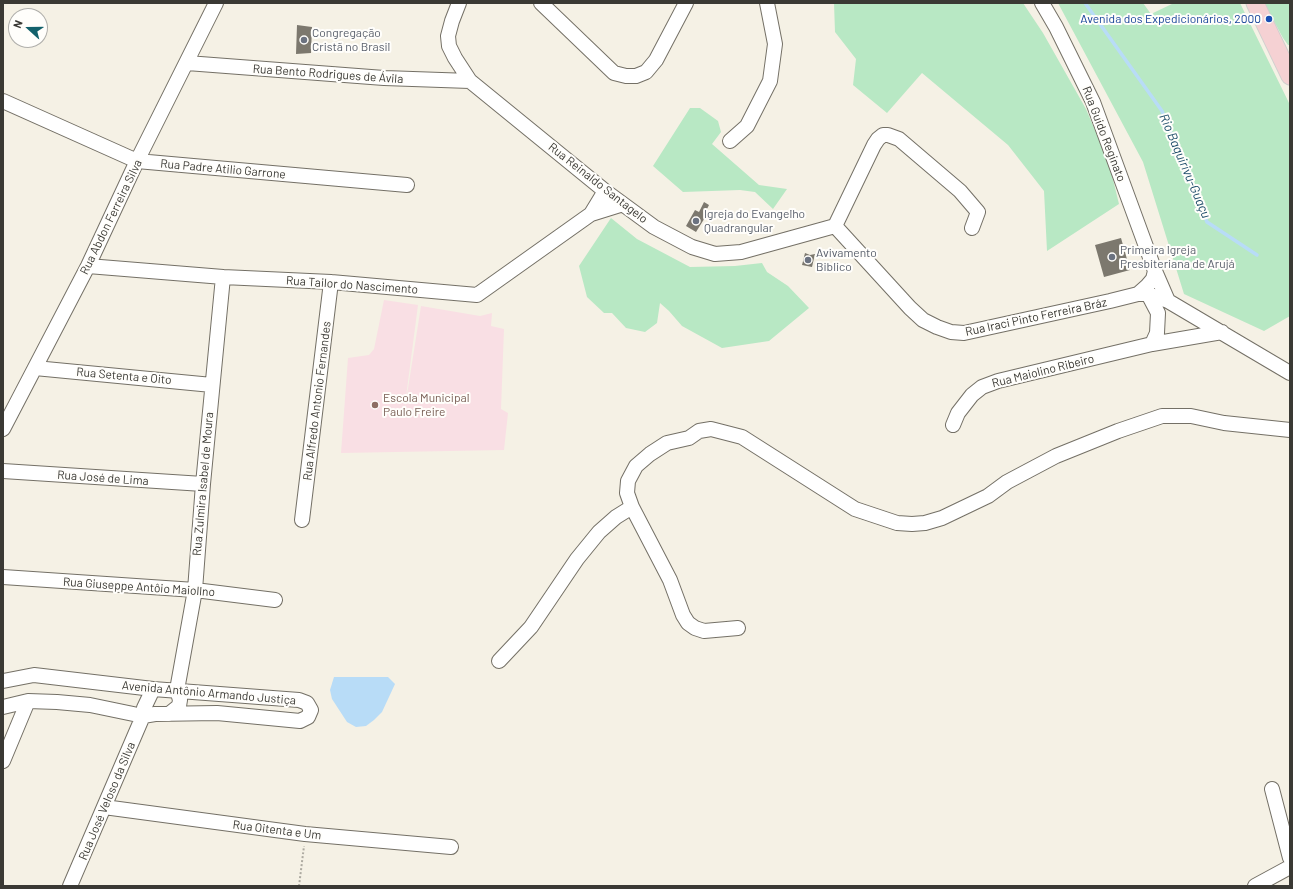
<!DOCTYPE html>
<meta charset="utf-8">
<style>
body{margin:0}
#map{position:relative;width:1293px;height:889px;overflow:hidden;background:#f5f1e5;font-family:Barlow,sans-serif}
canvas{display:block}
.frame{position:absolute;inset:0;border:4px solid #3a3934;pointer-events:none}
.north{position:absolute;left:8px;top:8px;width:40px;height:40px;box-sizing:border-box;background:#fffefb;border:1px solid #b0afab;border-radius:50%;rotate:291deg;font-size:11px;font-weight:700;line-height:16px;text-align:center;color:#3a3934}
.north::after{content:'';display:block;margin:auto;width:14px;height:18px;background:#13616b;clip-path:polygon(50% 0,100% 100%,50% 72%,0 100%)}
</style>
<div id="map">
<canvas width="1293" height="889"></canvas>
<div class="frame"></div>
<div class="north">N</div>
</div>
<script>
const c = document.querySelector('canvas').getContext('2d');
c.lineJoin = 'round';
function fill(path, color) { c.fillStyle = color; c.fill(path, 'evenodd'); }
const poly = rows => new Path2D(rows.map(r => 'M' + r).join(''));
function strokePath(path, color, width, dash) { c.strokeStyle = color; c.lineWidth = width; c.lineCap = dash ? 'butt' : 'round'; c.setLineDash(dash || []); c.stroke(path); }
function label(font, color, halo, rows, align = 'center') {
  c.font = font + ' Barlow,sans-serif'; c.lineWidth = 4; c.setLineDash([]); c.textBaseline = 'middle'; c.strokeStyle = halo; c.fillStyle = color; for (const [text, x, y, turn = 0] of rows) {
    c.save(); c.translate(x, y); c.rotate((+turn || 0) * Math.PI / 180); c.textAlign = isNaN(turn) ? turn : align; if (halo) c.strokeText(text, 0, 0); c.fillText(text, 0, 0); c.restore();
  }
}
const education = poly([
 [384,300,418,305,403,420,421,306,480,316,492,313,491,326,504,329,501,409,508,413,504,450,341,453,348,358,369,355,374,349]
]);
const green = poly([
 [834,3,1023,3,1043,33,1086,109,1109,163,1119,204,1047,251,1044,191,1008,145,922,73,887,113,853,85,856,59,835,32],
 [1058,3,1143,3,1151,14,1174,3,1240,3,1290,105,1290,316,1264,331,1184,294,1143,162],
 [1264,3,1290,3,1290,45,1288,45,1283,38],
 [690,108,700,108,718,121,721,132,712,144,759,185,787,189,773,209,755,192,740,190,683,192,653,166],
 [611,218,637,239,690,267,735,266,762,263,767,272,788,286,809,308,769,341,722,348,682,326,669,311,660,303,657,323,645,332,626,328,612,313,604,313,587,297,579,266]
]);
const water = poly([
 [334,677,388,677,395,684,382,712,374,720,366,726,356,727,347,722,332,699,330,690]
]);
const stream = poly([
 [1085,3,1162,111,1207,222,1257,255]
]);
const building = poly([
 [297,25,312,27,311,53,296,54],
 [704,202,709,205,705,213,706,216,696,232,686,226,695,210,699,212],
 [1121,238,1130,270,1104,277,1095,245],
 [805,253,810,255,815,254,812,267,802,265]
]);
const path = poly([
 [299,886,304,846]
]);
const minor = poly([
 [459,3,452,21,448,36,449,46,455,58,470,81,605,191,654,227,692,247,715,254,741,252,835,226],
 [541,3,614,73,626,76,636,76,646,72,656,60,686,3],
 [1042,3,1056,27,1093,102,1155,271],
 [187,63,384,78,470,81],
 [3,101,137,161,407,185],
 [730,141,747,126,770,81,775,44,767,3],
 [605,191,591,214,623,204],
 [835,226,910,308,923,320,937,327,951,332,964,333,1110,301,1138,294,1148,294,1168,301,1290,373],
 [835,226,874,145,878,139,883,135,888,135,899,139,960,191,978,212,972,228],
 [88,266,223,277,331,282,477,295,591,214],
 [1138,294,1147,286,1153,279,1155,271,1168,301],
 [1148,294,1158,313,1157,333,1152,344],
 [35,368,212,385],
 [953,425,958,413,972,395,982,387,998,381,1152,344,1222,332],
 [3,429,88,266,137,161,216,3],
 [3,471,203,484],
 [302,520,331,282],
 [3,577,195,590,275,600],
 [738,628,704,631,695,628,688,623,683,615,670,580,632,507,627,493,628,481,636,466,650,454,667,443,689,438,699,431,711,429,742,437,855,509,897,523,912,524,925,523,942,518,988,496,1007,482,1056,456,1118,431,1162,416,1191,416,1224,423,1290,430],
 [499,661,531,627,577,559,599,532,616,517,632,507],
 [3,681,34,675,153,689,299,700,307,703,311,710,308,717,300,721,217,713,155,714,143,716,90,705,57,702,28,701,3,707],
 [169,714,179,706,180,700,177,690,195,590,203,484,223,277],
 [3,761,28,701],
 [1272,789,1290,858],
 [104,807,305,834,451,847],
 [70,886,143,716,144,708,153,689],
 [1255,886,1290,867]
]);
const major = poly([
 [1255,3,1290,76]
]);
const markers = [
 [1269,19,4,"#1a4fb4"],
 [304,40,4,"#6b7280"],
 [696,221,4,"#6b7280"],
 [1112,257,4,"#6b7280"],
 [808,260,4,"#6b7280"],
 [375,405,4,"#8d6e63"]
];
const transitNames = [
 ["Avenida dos Expedicionários, 2000",1261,19]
];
const worshipNames = [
 ["Congregação",312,33],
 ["Cristã no Brasil",312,47],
 ["Igreja do Evangelho",704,214],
 ["Quadrangular",704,228],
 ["Primeira Igreja",1120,250],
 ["Presbiteriana de Arujá",1120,264],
 ["Avivamento",816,253],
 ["Biblico",816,267]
];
const streetNames = [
 ["Rua Bento Rodrigues de Ávila",328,74,4],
 ["Rua Guido Reginato",1104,134,69],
 ["Rua Padre Atilio Garrone",223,169,5],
 ["Rua Reinaldo Santagelo",598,183,38],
 ["Rua Abdon Ferreira Silva",111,217,-64],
 ["Rua Tailor do Nascimento",352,285,4],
 ["Rua Iraci Pinto Ferreira Bráz",1036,317,-12],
 ["Rua Maiolino Ribeiro",1043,371,-14],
 ["Rua Setenta e Oito",124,376,5],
 ["Rua Alfredo Antonio Fernandes",317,401,-83],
 ["Rua José de Lima",103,478,4],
 ["Rua Zulmira Isabel de Moura",203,484,-85],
 ["Rua Giuseppe Antôio Maiollno",139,587,4],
 ["Avenida Antônio Armando Justiça",209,693,5],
 ["Rua José Veloso da Silva",107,801,-67],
 ["Rua Oitenta e Um",277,830,7]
];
const educationNames = [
 ["Escola Municipal",383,398],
 ["Paulo Freire",383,412]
];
const waterNames = [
 ["Rio Baquirivu-Guaçu",1185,166,67]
];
fill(education, '#f9dfe4');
fill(green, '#b8e8c4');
fill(water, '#b8dcf7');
strokePath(stream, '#b8dcf7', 3.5);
fill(building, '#7c786e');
strokePath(minor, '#747066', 16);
strokePath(major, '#d0cfce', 19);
strokePath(path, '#adaaa1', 2, [2, 2]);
strokePath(minor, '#fff', 14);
strokePath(major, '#f5d1d3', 17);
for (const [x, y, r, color] of markers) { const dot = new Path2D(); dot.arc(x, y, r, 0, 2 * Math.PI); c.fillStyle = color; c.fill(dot); strokePath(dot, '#fffefb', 1.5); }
label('12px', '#164399', '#fffefb', transitNames, 'right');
label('12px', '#5b616d', '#fffefb', worshipNames, 'left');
label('12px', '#3a3934', '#fffefb', streetNames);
label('12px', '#785e54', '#fffefb', educationNames, 'left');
label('italic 13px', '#1d4c69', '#fffefb', waterNames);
</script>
